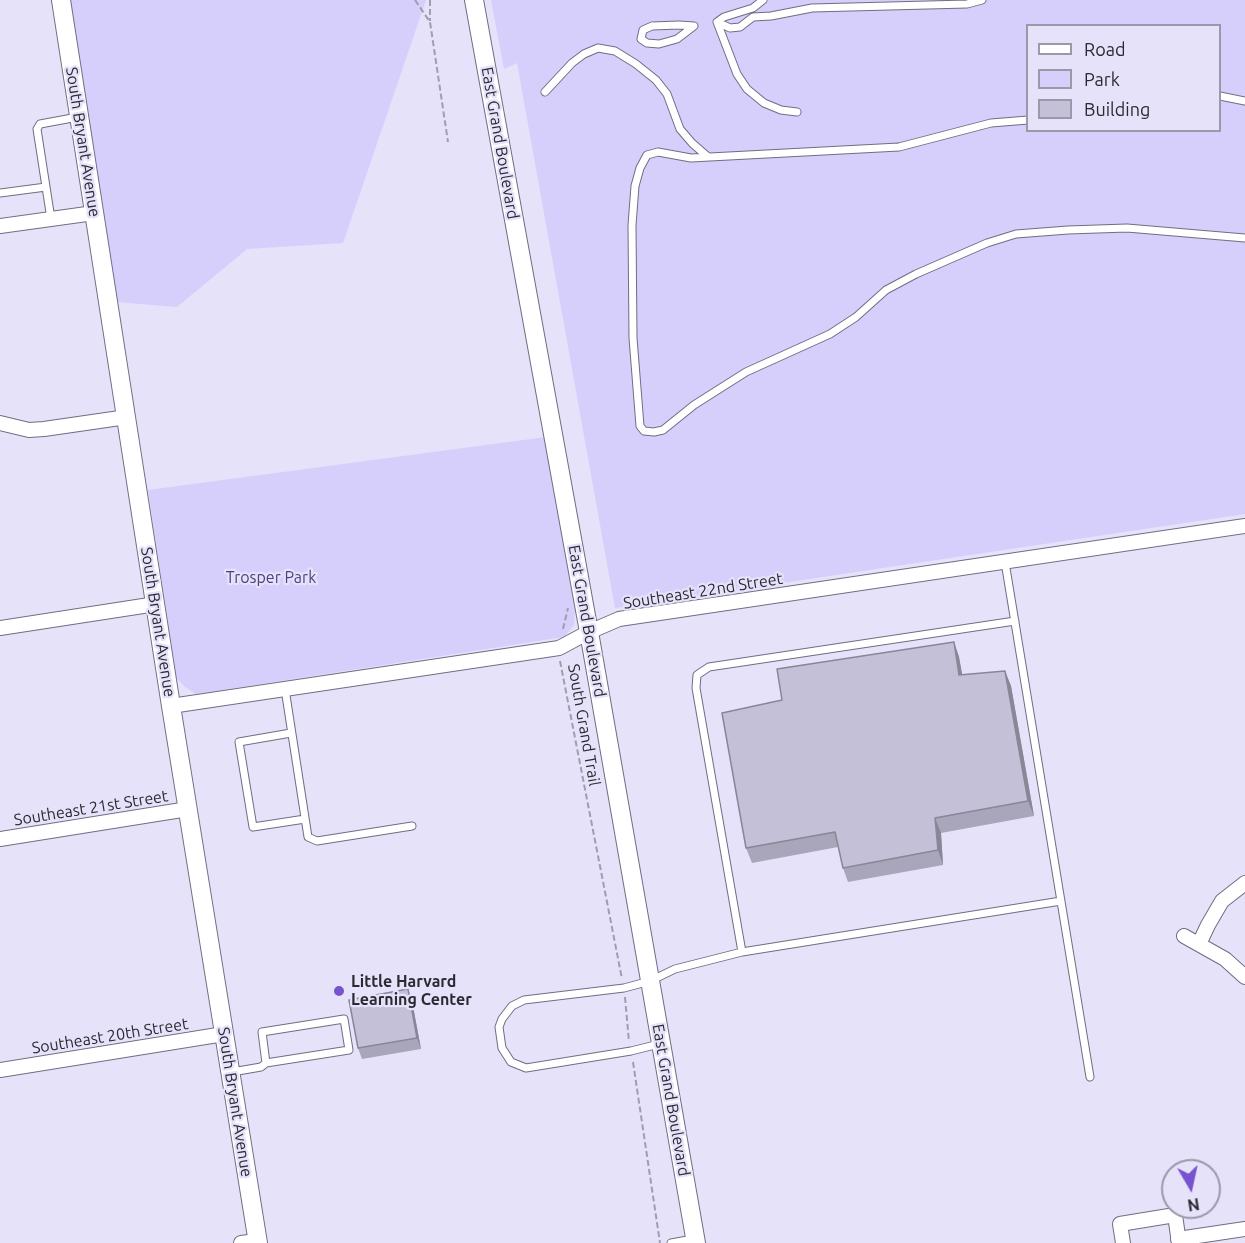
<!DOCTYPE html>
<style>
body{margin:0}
#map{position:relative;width:1245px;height:1243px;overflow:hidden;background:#e6e2fa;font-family:Ubuntu,sans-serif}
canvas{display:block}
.legend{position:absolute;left:1026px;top:24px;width:195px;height:108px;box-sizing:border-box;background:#e6e2fa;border:2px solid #9b98aa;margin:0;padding:8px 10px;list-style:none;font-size:18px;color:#2b2932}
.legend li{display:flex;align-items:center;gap:12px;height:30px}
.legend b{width:30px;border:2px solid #9b98aa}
.north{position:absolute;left:1161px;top:1159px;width:60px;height:60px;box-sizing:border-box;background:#e6e2fa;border:2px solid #9b98aa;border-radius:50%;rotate:171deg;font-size:16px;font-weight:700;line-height:24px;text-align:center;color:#2b2932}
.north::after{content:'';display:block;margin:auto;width:21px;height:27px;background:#7754cd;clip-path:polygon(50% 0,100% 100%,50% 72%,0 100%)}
</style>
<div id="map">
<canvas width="1245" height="1243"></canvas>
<ul class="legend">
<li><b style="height:8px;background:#fff"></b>Road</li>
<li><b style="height:16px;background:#d6cefb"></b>Park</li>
<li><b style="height:16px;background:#c4c0d8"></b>Building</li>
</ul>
<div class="north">N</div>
</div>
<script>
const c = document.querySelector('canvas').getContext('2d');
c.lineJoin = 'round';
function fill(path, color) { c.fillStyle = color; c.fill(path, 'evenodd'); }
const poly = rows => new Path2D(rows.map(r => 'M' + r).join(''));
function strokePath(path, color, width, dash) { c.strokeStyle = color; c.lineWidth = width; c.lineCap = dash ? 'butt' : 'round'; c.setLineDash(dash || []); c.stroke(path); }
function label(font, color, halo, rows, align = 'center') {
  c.font = font + ' Ubuntu,sans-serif'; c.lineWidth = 4.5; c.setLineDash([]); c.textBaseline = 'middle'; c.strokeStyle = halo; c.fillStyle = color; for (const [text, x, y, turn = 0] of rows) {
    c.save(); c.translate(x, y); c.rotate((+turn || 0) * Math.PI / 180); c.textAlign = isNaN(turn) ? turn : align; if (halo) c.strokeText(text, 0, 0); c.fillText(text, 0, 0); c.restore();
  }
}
const green = poly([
 [69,0,426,0,343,243,247,249,177,307,117,302],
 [491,0,1245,0,1245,514,615,608,517,63,504,69],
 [1028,26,1220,26,1220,130,1028,130],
 [546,437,575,607,574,625,564,637,196,694,185,687,176,677,148,490]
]);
const path = poly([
 [415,0,430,22,448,142],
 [430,0,430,21],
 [563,629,568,608],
 [560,661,622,979],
 [625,997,629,1042],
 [633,1062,660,1243]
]);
const service = poly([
 [763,0,753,8,724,17,717,22,730,28,740,27,753,17,771,16,812,8,967,4,982,0],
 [717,22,737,74,747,89,764,103,781,110,797,112],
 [652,26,679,25,694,26,677,39,659,44,647,43,641,39,643,30,652,26],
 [545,92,572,63,584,54,598,48,615,51,636,64,656,80,667,94,680,129,692,143,708,157],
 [1220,96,1245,101],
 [1028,120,991,123,899,147,691,158,658,152,647,155,640,168,635,186,632,225,633,338,640,426,644,431,654,432,663,430,694,405,746,372,830,334,856,317,886,290,916,274,987,243,1016,234,1068,230,1127,228,1245,238],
 [0,193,46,187],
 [51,219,37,129,40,124,78,117],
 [1005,562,1090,1077],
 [1015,621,709,667,697,675,696,688,742,952,1061,901],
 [285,689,308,837,317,841,412,826],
 [291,733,239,742,253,827,305,819],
 [659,1044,631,1051,526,1068,511,1062,502,1048,499,1027,502,1019,512,1006,524,1000,624,988,650,981,675,969,742,952],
 [232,1072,261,1067,266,1063,349,1050,344,1019,262,1032,266,1063],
 [671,1243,693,1239]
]);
const minor = poly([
 [0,226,94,213],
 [0,423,29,430,44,429,127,417],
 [0,628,156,604],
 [171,706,559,648,589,632,619,619,1245,526],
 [0,839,188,809],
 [1184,936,1225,959,1245,977],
 [1199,944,1208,925,1222,901,1245,883],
 [0,1070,224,1034],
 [1178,1239,1245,1229],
 [241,1243,257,1241],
 [1123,1243,1120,1224,1175,1215,1179,1243]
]);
const tertiary = poly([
 [61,0,171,706,258,1243],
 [474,0,589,632,696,1243]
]);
const wall = poly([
 [954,642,959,657,962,675,1005,671,1011,686,1034,816,941,833,943,865,848,882,843,868,838,847,752,863,746,848,782,700],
 [412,1001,421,1049,362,1059,358,1048]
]);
const shadedWall = poly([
 [954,642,959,657,965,690,959,675],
 [1005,671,1011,686,1034,816,1028,801],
 [935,818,941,833,943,865,938,850],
 [408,989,412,1001,421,1049,417,1038]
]);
const building = poly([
 [954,642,959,675,1005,671,1028,801,935,818,938,850,843,868,835,832,746,848,722,713,782,700,777,669,954,642],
 [408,989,417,1038,358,1048,349,1000,408,989]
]);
const markers = [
 [339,991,6,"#7754cd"]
];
const streetNames = [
 ["South Bryant Avenue",83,142,81],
 ["East Grand Boulevard",500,143,80],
 ["Southeast 22nd Street",703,591,-9],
 ["East Grand Boulevard",587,621,80],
 ["South Bryant Avenue",158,622,81],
 ["South Grand Trail",584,725,80],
 ["Southeast 21st Street",91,808,-9],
 ["Southeast 20th Street",110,1036,-9],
 ["East Grand Boulevard",671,1100,80],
 ["South Bryant Avenue",235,1102,81]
];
const parkNames = [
 ["Trosper Park",271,578]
];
const poiNames = [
 ["Little Harvard",351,982],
 ["Learning Center",351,1000]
];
fill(green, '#d6cefb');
strokePath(service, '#716d82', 9);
strokePath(minor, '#716d82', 16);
strokePath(tertiary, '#716d82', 20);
strokePath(path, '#a09daf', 2, [6, 3]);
strokePath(service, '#fff', 7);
strokePath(minor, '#fff', 14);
strokePath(tertiary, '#fff', 18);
fill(wall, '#a9a5ba');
fill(shadedWall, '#898697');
fill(building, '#c4c0d8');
strokePath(building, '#898697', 1.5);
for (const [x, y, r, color] of markers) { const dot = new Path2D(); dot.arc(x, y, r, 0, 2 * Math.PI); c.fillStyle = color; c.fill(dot); strokePath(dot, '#e6e2fa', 2); }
label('16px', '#2b2932', '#e6e2fa', streetNames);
label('16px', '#4f3e82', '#e6e2fa', parkNames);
label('bold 16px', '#2b2932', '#e6e2fa', poiNames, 'left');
</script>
